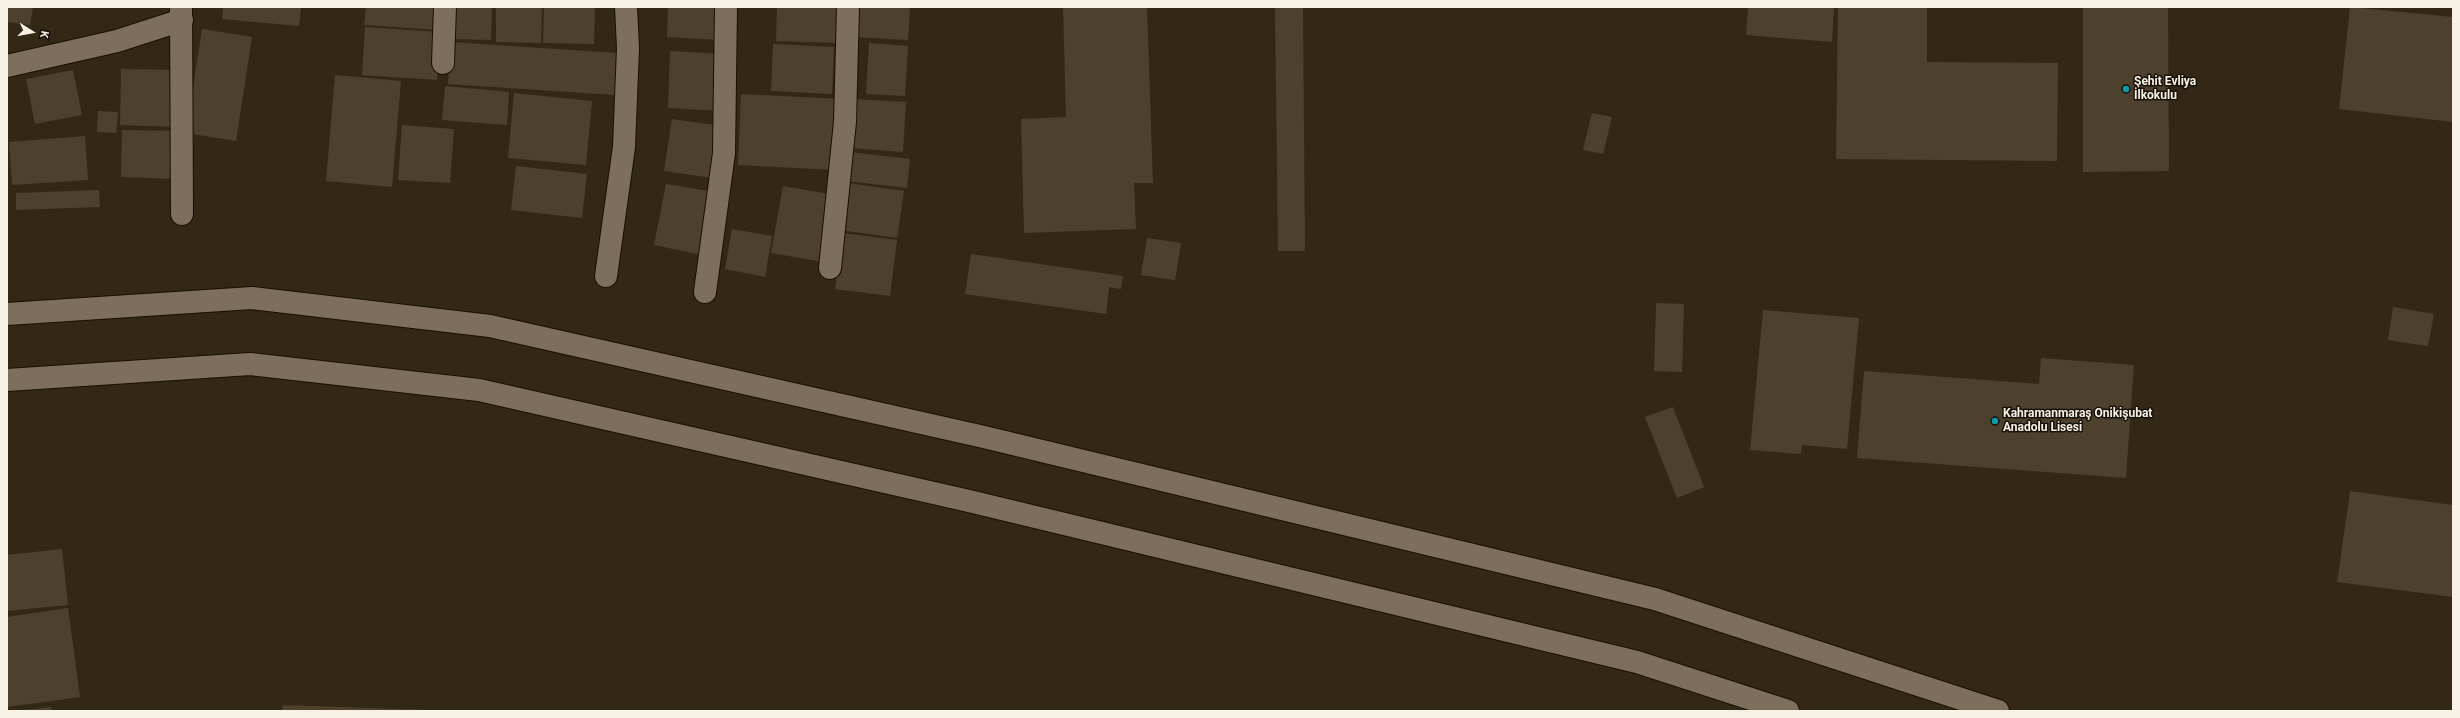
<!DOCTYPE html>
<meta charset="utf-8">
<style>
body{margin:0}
#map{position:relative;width:2460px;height:718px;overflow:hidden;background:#332816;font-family:Roboto,sans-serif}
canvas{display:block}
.frame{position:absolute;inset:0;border:8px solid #f8f1e5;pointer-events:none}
.north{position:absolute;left:12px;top:12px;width:40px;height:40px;-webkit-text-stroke:3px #17110a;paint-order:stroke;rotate:101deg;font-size:11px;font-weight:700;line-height:16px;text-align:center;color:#f8f1e5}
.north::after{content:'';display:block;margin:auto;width:14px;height:18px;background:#f8f1e5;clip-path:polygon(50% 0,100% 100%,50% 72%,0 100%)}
</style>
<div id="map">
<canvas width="2460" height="718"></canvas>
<div class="frame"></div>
<div class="north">K</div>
</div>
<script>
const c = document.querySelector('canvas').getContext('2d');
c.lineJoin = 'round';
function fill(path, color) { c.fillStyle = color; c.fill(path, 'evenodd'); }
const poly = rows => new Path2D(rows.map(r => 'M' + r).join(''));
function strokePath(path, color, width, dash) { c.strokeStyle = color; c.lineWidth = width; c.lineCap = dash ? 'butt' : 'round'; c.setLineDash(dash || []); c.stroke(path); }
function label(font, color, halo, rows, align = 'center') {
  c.font = font + ' Roboto,sans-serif'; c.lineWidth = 3; c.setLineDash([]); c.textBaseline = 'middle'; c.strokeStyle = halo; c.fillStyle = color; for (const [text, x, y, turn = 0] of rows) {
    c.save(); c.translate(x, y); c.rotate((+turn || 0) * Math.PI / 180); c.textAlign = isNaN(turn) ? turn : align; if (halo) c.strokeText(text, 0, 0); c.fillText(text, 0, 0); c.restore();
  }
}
const building = poly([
 [7,7,33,7,30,25,7,22],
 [223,7,301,7,299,26,222,19],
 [366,7,441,7,440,30,364,25],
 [454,7,492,7,491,40,453,39],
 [496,7,542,7,541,43,496,42],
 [544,7,595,7,594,44,543,43],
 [668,7,720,7,718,40,667,37],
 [777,7,839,7,838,43,776,41],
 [855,7,910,7,908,40,853,37],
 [1063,7,1147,7,1153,183,1134,183,1136,229,1024,233,1021,119,1066,117],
 [1275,7,1303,7,1305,251,1278,251],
 [1748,7,1834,7,1832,42,1746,35],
 [1838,7,1927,7,1927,62,2058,63,2057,161,1836,159],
 [2083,7,2168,7,2169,171,2083,172],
 [2350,7,2453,17,2453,122,2339,109],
 [365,27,441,32,437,80,362,75],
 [202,29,252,37,236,141,186,133],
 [451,42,617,53,615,95,448,84],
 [869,43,908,46,905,96,866,94],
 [773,44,834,47,832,94,771,91],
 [670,51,724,54,721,111,668,108],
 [121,69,176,70,175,127,120,125],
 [73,70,82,115,35,124,26,79],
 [335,75,401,81,392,187,326,181],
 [445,86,509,92,507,125,442,120],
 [514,93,592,101,586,165,508,158],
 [741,94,840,99,836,170,738,165],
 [854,99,906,102,903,152,851,148],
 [98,111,118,112,116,133,97,132],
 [1592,113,1612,117,1603,154,1583,150],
 [672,119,721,126,713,178,664,171],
 [402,125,454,129,450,183,398,180],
 [122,130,177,131,175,179,121,177],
 [85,136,88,180,12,185,9,142],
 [850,152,910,159,907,188,847,181],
 [516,166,587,174,582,218,511,210],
 [848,183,904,191,897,238,840,230],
 [666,184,714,192,702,255,654,245],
 [783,186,835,195,823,262,771,253],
 [99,190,100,207,16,210,16,193],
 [732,229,772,236,765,277,725,269],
 [842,233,897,240,890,296,835,289],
 [1147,238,1181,243,1175,280,1141,275],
 [971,254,1123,276,1121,289,1109,287,1106,314,965,294],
 [1656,303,1684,304,1682,372,1654,371],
 [2393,307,2434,314,2428,346,2388,340],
 [1763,310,1859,318,1847,449,1802,445,1801,454,1750,450],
 [2041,358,2134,365,2126,478,1857,458,1864,371,2039,384],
 [1673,407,1704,487,1677,498,1645,417],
 [2350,491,2453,505,2453,597,2337,582],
 [62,549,68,605,7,611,7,555],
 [68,608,80,697,7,707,7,617],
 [283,705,429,710,429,711,282,711],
 [51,707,52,711,24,711,23,710]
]);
const street = poly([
 [181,7,182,214],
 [443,63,445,7],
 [7,66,117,41,182,20],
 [830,268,845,122,848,7],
 [606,276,624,147,628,48,626,7],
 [705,292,724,153,726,7]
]);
const secondary = poly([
 [7,314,252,298,490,326,984,437,1655,599,1998,711],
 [7,380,250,364,479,390,969,501,1637,662,1788,711]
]);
const markers = [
 [2126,89,4,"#0f9aa8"],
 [1995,421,4,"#0f9aa8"]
];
const poiNames = [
 ["Şehit Evliya",2134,82],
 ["İlkokulu",2134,96],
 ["Kahramanmaraş Onikişubat",2003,414],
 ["Anadolu Lisesi",2003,428]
];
fill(building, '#4d412e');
strokePath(street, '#1a1002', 24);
strokePath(secondary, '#1a1002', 24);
strokePath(street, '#7d6f5b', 22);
strokePath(secondary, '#7d6f5b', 22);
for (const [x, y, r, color] of markers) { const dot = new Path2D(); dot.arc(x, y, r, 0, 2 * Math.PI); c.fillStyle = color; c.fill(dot); strokePath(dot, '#17110a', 1.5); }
label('bold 12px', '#f8f1e5', '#17110a', poiNames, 'left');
</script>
